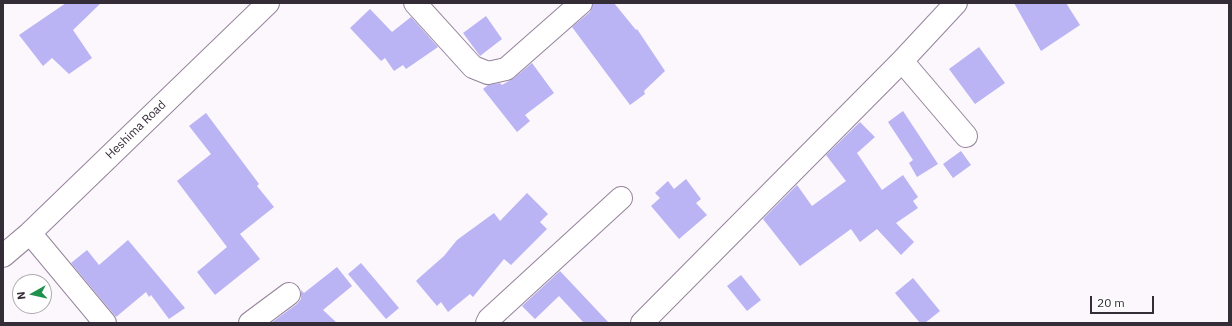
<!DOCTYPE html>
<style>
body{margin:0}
#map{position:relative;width:1232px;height:326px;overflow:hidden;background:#fbf7fc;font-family:"IBM Plex Sans",sans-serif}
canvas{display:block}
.frame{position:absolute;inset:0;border:4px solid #342c36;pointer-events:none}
.north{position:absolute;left:12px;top:274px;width:40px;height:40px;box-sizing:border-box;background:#fff;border:1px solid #aeabaf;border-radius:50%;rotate:262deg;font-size:11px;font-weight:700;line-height:16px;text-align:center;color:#342c36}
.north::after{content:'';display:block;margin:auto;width:14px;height:18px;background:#1e914c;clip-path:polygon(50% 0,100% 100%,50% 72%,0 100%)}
.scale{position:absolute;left:1090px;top:296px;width:64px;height:18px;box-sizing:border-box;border:2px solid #342c36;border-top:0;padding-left:5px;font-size:12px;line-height:14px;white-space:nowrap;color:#342c36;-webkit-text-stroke:3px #fff;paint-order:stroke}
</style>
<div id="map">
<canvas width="1232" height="326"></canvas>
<div class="frame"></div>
<div class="north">N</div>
<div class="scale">20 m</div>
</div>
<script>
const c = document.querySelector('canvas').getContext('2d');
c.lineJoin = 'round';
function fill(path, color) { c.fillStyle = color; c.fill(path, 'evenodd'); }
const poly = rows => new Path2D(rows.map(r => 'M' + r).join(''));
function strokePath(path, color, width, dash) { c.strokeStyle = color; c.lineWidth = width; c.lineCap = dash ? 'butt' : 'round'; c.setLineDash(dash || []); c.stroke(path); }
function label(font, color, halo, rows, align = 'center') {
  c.font = font + ' "IBM Plex Sans",sans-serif'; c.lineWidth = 3; c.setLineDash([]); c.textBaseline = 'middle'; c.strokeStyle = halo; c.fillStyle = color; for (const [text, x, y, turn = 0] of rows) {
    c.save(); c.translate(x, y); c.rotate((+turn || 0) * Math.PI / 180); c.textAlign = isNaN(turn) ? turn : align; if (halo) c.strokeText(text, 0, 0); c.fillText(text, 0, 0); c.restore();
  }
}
const building = poly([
 [66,3,101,3,73,30,92,58,69,74,52,58,43,66,19,35],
 [593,3,614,3,636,30,637,29,665,71,644,91,645,94,630,105,572,27,590,12],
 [1014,3,1066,3,1080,25,1041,51],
 [370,9,392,32,411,17,438,47,406,69,403,65,394,71,385,58,381,61,350,28],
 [486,16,502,39,480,56,463,33],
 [979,47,1005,83,975,104,949,69],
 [532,63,554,93,525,115,530,121,517,132,483,89,488,85,500,83,502,85,514,78],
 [903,111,938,164,917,177,909,163,913,160,888,122],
 [206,113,259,184,257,186,274,207,240,234,260,259,215,295,197,272,227,247,177,181,211,154,189,126],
 [860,122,875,137,857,153,882,190,903,175,918,197,913,201,918,208,896,223,914,242,901,255,877,229,860,242,851,229,800,266,763,219,797,185,812,206,846,181,826,155],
 [961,151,971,165,953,178,943,164],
 [686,179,701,199,696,203,707,215,679,239,651,206,660,198,655,193,668,181,674,189],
 [527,193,548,214,540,222,547,229,511,265,504,259,473,297,470,294,448,312,441,302,437,306,416,281,419,278,444,256,457,240,494,213,500,221],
 [128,240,185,308,169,319,151,295,149,297,146,292,116,317,71,263,87,250,99,265],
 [361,263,399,308,386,319,348,274],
 [337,267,352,286,323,310,337,323,271,323,297,304,301,299,301,290,304,293],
 [560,271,609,323,584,323,559,296,535,319,522,306],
 [741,275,761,300,747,311,727,286],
 [913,278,940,311,925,323,920,323,895,293]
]);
const minor = poly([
 [415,3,473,67,488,73,506,69,581,3],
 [902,61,966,136],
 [30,233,105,323],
 [3,256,30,233,268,3],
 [250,323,289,294],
 [487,323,489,319,621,198],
 [642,323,902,61,956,3]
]);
const streetNames = [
 ["Heshima Road",136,130,-44]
];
fill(building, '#bab3f4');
strokePath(minor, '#95829b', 24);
strokePath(minor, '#fff', 22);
label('12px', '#342c36', '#fff', streetNames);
</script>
